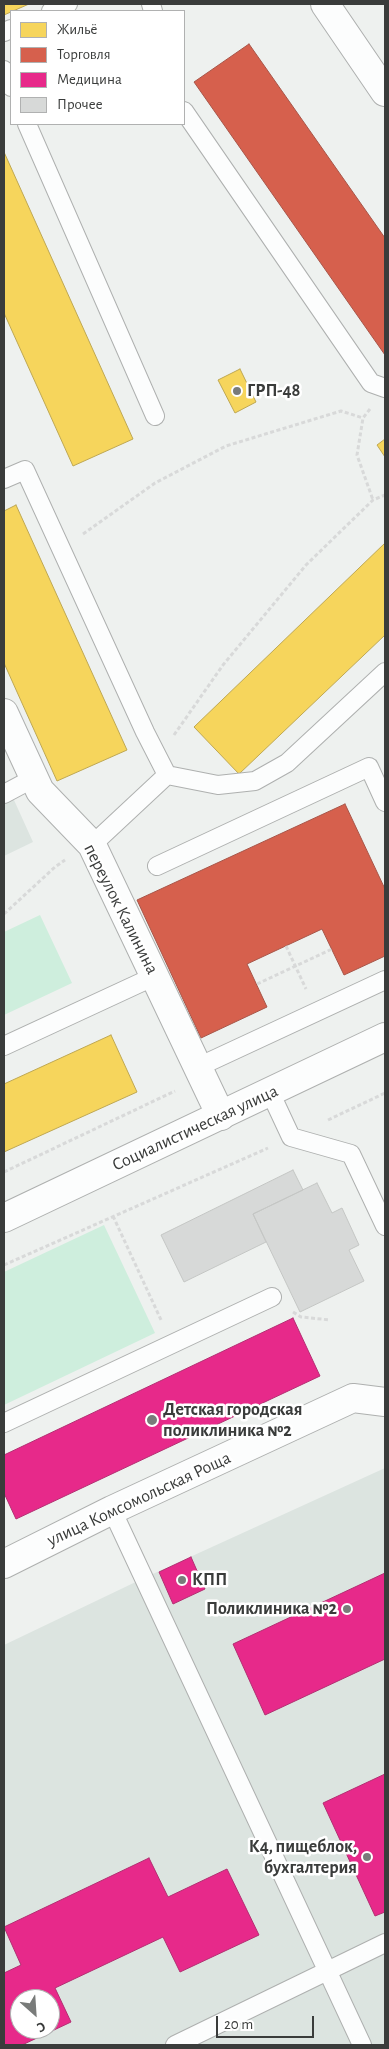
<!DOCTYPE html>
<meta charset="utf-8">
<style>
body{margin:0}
#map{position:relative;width:389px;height:2049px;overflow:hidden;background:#eef1ef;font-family:"Alegreya Sans",sans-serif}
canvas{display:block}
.frame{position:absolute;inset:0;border:5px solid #3a3c3b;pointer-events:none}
.legend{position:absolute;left:10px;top:10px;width:175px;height:115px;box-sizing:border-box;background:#fff;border:1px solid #b0b1b1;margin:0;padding:6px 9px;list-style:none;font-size:15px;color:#3a3c3b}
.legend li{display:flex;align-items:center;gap:10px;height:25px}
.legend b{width:25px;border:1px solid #b0b1b1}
.north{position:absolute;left:10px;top:1989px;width:50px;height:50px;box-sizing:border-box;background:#fff;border:1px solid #b0b1b1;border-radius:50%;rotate:154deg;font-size:14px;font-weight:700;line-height:20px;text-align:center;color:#3a3c3b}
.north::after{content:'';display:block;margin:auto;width:18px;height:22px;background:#797b7a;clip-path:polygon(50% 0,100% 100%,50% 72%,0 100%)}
.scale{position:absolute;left:216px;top:2016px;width:98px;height:22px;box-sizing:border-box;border:2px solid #3a3c3b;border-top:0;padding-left:6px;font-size:15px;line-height:18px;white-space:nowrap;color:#3a3c3b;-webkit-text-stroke:4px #fff;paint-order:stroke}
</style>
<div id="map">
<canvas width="389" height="2049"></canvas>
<div class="frame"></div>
<ul class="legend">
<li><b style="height:14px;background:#f6d55c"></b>Жильё</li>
<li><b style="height:14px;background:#d6604d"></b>Торговля</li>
<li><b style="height:14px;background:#e7298a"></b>Медицина</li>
<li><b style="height:14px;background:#d7d9d8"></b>Прочее</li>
</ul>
<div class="north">С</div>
<div class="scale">20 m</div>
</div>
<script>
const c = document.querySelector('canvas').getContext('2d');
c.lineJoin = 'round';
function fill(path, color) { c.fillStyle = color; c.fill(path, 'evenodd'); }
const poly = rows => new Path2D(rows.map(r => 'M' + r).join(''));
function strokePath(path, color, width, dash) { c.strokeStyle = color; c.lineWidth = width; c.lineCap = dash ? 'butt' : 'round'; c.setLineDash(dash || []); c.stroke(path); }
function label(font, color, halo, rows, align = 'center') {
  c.font = font + ' "Alegreya Sans",sans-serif'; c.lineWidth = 5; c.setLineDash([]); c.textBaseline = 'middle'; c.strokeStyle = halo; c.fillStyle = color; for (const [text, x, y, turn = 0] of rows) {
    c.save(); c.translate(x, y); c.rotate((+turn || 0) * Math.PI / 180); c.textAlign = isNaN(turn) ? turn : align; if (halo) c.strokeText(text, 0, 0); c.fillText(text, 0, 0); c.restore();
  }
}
const built = poly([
 [4,778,33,842,4,856],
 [385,1468,385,2045,4,2045,4,1645,144,1578],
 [20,1999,50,1999,50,2029,20,2029]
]);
const green = poly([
 [40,915,72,983,4,1015,4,932],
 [104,1225,155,1333,4,1405,4,1272]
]);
const homes = poly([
 [4,4,29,4,4,15,4,4],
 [4,152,133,439,73,466,4,313,4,152],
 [240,369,256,402,235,413,218,380,240,369],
 [385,439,385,457,377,445,385,439],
 [16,505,127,750,57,781,4,663,4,511,16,505],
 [385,543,385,635,239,774,194,727,385,543],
 [111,1035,137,1092,4,1152,4,1084,111,1035]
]);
const shops = poly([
 [249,44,385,238,385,355,194,82,249,44],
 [345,804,385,889,385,956,344,975,322,929,247,964,267,1007,201,1038,137,900,345,804]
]);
const health = poly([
 [293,1318,320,1376,16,1519,4,1493,4,1455,293,1318],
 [191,1557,205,1589,173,1604,159,1572,191,1557],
 [385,1573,385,1659,265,1715,233,1644,385,1573],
 [385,1774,385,1912,375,1916,323,1803,385,1774],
 [149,1858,168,1897,227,1869,259,1935,180,1972,163,1937,55,1988,71,2022,22,2045,4,2045,4,1973,21,1965,4,1927,149,1858],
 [20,1999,50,1999,50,2029,20,2029,20,1999]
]);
const building = poly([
 [293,1170,303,1190,253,1214,266,1242,184,1282,161,1235,293,1170],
 [317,1183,332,1213,342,1208,359,1245,349,1250,364,1281,300,1312,253,1214,317,1183]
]);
const path = poly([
 [370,409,363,418,357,455,373,500],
 [83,534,155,483,226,446,341,411,363,418],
 [174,735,223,665,306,565,373,500,385,495],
 [4,914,55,867,65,860],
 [286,946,306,989],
 [257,984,332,949],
 [328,1120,385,1093],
 [4,1172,175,1091],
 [113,1216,162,1322],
 [4,1265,268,1148],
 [293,1312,301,1317,330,1320]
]);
const lane = poly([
 [151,4,153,11],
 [51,11,68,4],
 [4,32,11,29],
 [4,70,11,87],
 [184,111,371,383,385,388],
 [27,124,155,416],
 [4,479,25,470,145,732,167,775,218,785,255,781,287,763,385,672],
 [4,794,34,778],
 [92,845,167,775],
 [157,866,369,767,385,802],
 [4,1046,155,976],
 [198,1067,385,980],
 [270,1092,291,1137,351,1154,385,1226],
 [4,1423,272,1297],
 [112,1510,362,2045],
 [175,2045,385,1943]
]);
const street = poly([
 [325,4,385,92],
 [4,713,40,791,92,845,221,1116],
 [4,1564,112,1510,353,1398,385,1402]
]);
const secondary = poly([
 [4,1218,385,1037]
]);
const markers = [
 [237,391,5,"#797b7a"],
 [152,1420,6,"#797b7a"],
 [182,1580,5,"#797b7a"],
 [347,1609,5,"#797b7a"],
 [367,1857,5,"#797b7a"]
];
const poiNames = [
 ["ГРП-48",247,391],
 ["Детская городская",163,1410],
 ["поликлиника №2",163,1431],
 ["КПП",192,1580],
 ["Поликлиника №2",337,1609,"right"],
 ["К4, пищеблок,",357,1847,"right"],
 ["бухгалтерия",357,1868,"right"]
];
const streetNames = [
 ["переулок Калинина",121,909,63],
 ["Социалистическая улица",195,1128,-25],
 ["улица Комсомольская Роща",139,1499,-25]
];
fill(built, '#dce4e0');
fill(green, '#ceeedd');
fill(homes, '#f6d55c');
strokePath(homes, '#bea752', 1);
fill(shops, '#d6604d');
strokePath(shops, '#a75548', 1);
fill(health, '#e7298a');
strokePath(health, '#b32f72', 1);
fill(building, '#d7d9d8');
strokePath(building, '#c4c6c4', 1);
strokePath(lane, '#aeb0af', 20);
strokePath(street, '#aeb0af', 30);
strokePath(secondary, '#aeb0af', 30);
strokePath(path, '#d8d9d9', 3, [4, 2.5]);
strokePath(lane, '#fcfdfd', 18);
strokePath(street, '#fcfdfd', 28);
strokePath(secondary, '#fcfdfd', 28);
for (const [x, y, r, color] of markers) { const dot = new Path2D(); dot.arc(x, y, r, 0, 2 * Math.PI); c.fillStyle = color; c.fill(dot); strokePath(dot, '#fff', 2); }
label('bold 18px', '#3a3c3b', '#fff', poiNames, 'left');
label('18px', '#3a3c3b', '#fff', streetNames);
</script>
